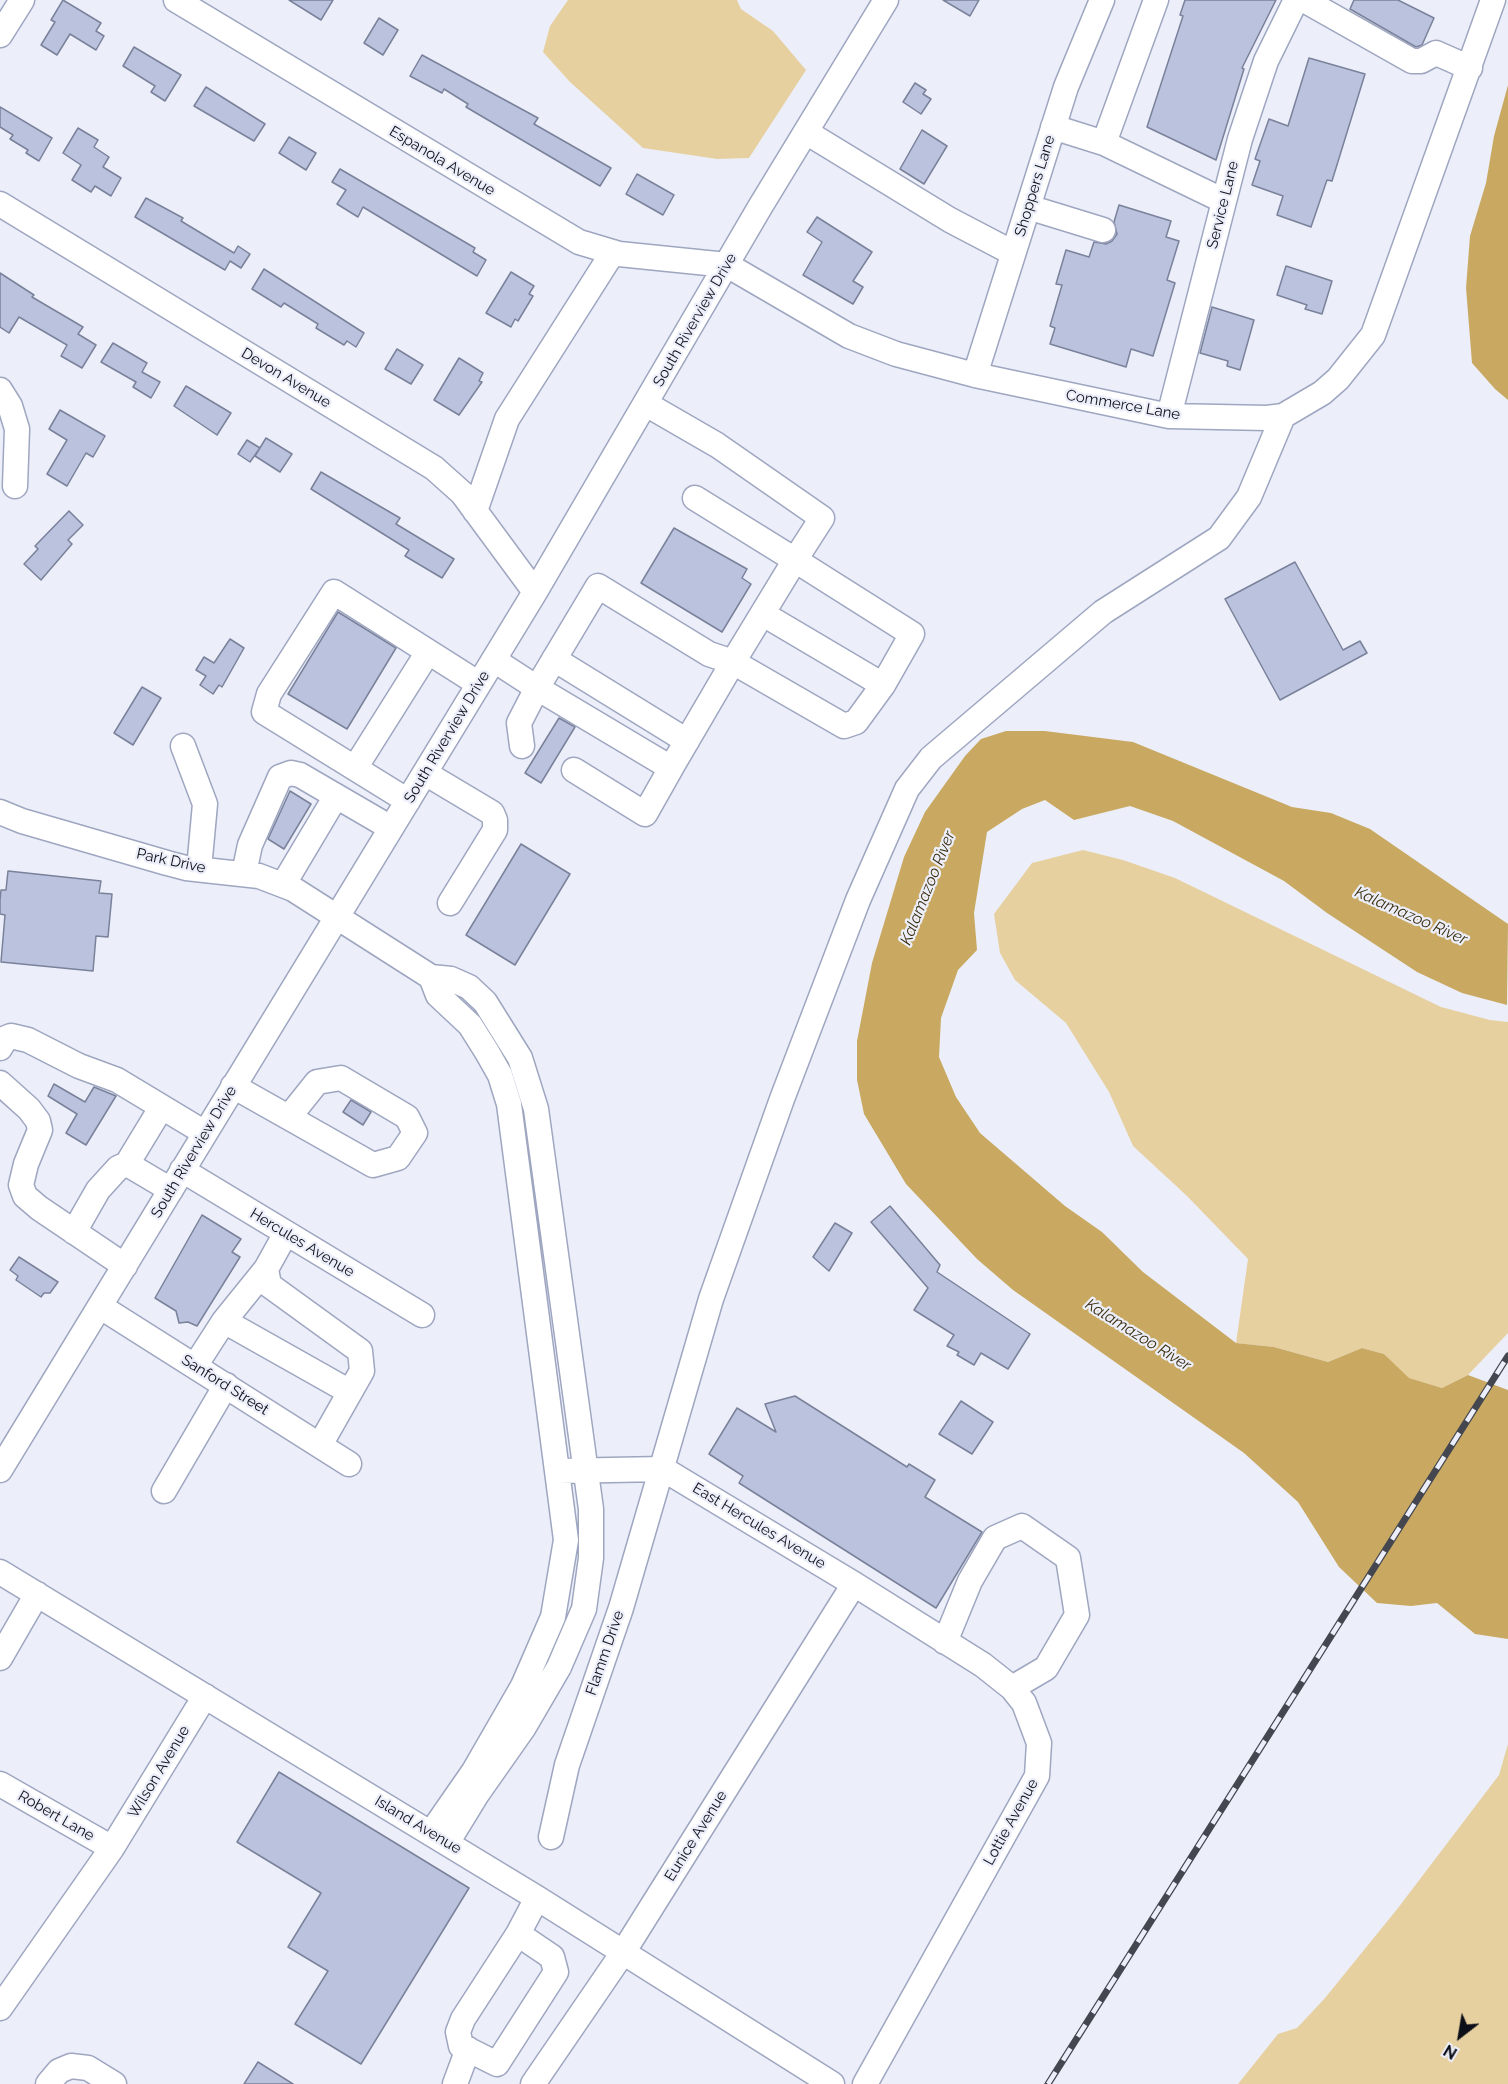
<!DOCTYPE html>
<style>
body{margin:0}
#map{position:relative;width:1508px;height:2084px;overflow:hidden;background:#eceffa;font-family:Raleway,sans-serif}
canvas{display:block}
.north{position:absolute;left:1430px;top:2006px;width:60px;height:60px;-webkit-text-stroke:4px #eceffa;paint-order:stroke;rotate:211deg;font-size:16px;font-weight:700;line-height:24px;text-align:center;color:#0d0f18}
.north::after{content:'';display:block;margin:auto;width:21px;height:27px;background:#0d0f18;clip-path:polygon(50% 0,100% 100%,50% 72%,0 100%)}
</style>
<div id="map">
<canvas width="1508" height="2084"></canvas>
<div class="north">N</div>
</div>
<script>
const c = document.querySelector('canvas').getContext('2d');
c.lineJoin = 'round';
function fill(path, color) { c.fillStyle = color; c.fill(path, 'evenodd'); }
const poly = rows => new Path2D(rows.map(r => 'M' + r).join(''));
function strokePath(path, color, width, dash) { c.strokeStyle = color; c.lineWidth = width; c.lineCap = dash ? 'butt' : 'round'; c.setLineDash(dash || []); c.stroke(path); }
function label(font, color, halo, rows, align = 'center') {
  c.font = font + ' Raleway,sans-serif'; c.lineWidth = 4.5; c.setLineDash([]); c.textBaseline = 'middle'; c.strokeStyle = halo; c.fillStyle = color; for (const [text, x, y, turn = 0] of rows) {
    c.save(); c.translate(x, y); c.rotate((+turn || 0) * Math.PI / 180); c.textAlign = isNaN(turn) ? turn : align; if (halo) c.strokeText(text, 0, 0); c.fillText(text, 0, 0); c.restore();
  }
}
const green = poly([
 [568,0,737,0,741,9,773,31,806,70,749,158,717,159,643,148,570,82,543,52,550,26],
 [1083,850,1123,860,1175,878,1441,1007,1490,1020,1508,1022,1508,1333,1468,1375,1442,1388,1408,1378,1384,1354,1362,1348,1328,1362,1274,1347,1236,1343,1248,1259,1187,1196,1133,1146,1109,1092,1066,1023,1015,980,1000,953,994,914,1032,863],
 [1508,1744,1508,2084,1238,2084,1278,2034,1297,2028,1325,1998,1398,1908,1499,1775]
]);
const water = poly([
 [1508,85,1508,400,1495,389,1472,363,1466,288,1470,236,1486,183,1494,136],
 [1006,731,1045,731,1133,742,1292,807,1331,813,1370,829,1508,924,1507,1005,1462,993,1417,972,1327,913,1284,881,1173,821,1130,806,1074,820,1045,800,1022,809,987,832,974,913,977,950,958,970,941,1018,939,1057,956,1097,980,1133,1065,1206,1102,1232,1143,1272,1236,1343,1274,1347,1328,1362,1362,1348,1384,1354,1409,1378,1442,1388,1468,1375,1508,1390,1508,1639,1475,1634,1437,1603,1411,1606,1377,1603,1339,1567,1298,1502,1244,1453,1013,1290,977,1259,906,1184,864,1114,857,1080,857,1041,872,963,904,857,925,812,965,756,981,739]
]);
const building = poly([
 [63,0,101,23,96,31,104,36,96,50,70,34,57,55,41,45,55,22,51,20,63,0],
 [289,0,333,0,321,20,289,0],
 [943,0,979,0,970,16,943,0],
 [1185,0,1276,0,1242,68,1244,69,1216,160,1147,127,1183,16,1180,15,1185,0],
 [1354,0,1398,0,1434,18,1422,45,1416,47,1350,9,1354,0],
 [379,18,398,30,383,55,364,43,379,18],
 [134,47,181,75,165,101,151,92,155,86,123,66,134,47],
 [422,55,538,118,534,124,611,168,600,186,466,107,468,104,444,89,442,93,410,76,422,55],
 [1309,58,1365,74,1332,181,1327,180,1311,227,1277,215,1283,196,1252,185,1260,161,1255,159,1269,119,1288,126,1309,58],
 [915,83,926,90,923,94,931,99,921,114,903,102,915,83],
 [206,87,265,124,254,141,194,106,206,87],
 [0,107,52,138,39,161,26,153,28,150,10,139,13,135,0,127,0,107],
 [78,128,98,140,94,147,109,157,103,167,121,178,111,196,95,186,91,192,72,180,81,165,63,153,78,128],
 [922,130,947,146,924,184,900,169,922,130],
 [289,137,316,153,306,170,279,153,289,137],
 [340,169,475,248,473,252,486,260,477,276,363,207,358,217,337,204,346,190,332,182,340,169],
 [637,174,674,195,663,215,626,194,637,174],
 [146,198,183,218,181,221,234,253,238,246,250,254,241,268,230,261,225,270,135,217,146,198],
 [1119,205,1171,221,1166,237,1179,241,1167,280,1175,283,1153,356,1131,349,1126,367,1050,344,1055,328,1050,326,1062,285,1056,284,1066,250,1089,257,1094,242,1106,244,1112,241,1117,234,1114,222,1119,205],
 [817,217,872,252,853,281,863,287,853,304,803,275,822,242,807,232,817,217],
 [1286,266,1332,281,1322,314,1305,309,1307,305,1277,295,1286,266],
 [264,269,364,333,356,347,347,341,344,345,316,328,318,324,284,303,281,307,252,289,264,269],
 [511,272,534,286,529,294,533,296,518,321,515,319,511,327,486,313,511,272],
 [0,273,34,295,32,297,83,327,78,334,96,345,82,368,61,356,67,345,19,317,9,333,0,327,0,273],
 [1212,307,1254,320,1240,370,1227,366,1228,361,1200,353,1212,307],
 [113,343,147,363,142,372,160,382,151,398,133,387,136,382,101,362,113,343],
 [397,349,423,365,411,384,385,369,397,349],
 [459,358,483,373,479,381,482,382,459,415,434,400,459,358],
 [186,386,231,413,217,435,174,406,186,386],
 [60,410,105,436,93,457,86,453,67,486,47,474,67,440,49,429,60,410],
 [266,438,292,454,280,472,255,456,266,438],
 [247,440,260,448,250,462,238,454,247,440],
 [321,472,400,518,396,524,454,559,442,578,405,556,409,550,311,489,321,472],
 [69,511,83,525,68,540,72,544,41,580,24,564,38,549,35,546,69,511],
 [674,528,747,569,742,578,751,584,722,632,641,583,674,528],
 [1295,562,1343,650,1360,641,1367,653,1280,700,1225,599,1295,562],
 [338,612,396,648,347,729,288,694,338,612],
 [230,639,244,648,222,687,219,685,213,694,200,685,206,676,196,670,204,657,214,663,230,639],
 [142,687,161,698,133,745,114,733,142,687],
 [559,718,575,727,541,783,525,773,559,718],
 [290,791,311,804,284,849,268,839,290,791],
 [521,844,570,874,515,965,466,935,521,844],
 [8,871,101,881,99,893,112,894,108,937,96,936,93,971,1,962,5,915,0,914,0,900,1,890,6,890,8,871],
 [54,1084,85,1102,94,1087,116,1096,86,1145,66,1133,77,1114,48,1096,54,1084],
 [351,1100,371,1112,363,1125,343,1112,351,1100],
 [890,1206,940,1265,937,1272,1030,1334,1008,1369,981,1353,974,1365,957,1355,959,1352,947,1346,954,1335,914,1310,928,1288,871,1222,890,1206],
 [202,1215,241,1239,232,1252,240,1257,197,1326,188,1322,179,1323,176,1311,155,1298,202,1215],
 [835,1223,852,1233,829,1271,813,1257,835,1223],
 [19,1257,58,1282,50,1293,44,1293,41,1297,16,1280,18,1276,10,1270,19,1257],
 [795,1396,907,1467,909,1464,935,1480,925,1497,982,1532,936,1608,739,1483,743,1476,709,1454,737,1408,776,1432,765,1404,795,1396],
 [961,1401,993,1422,972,1454,939,1434,961,1401],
 [279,1772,469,1888,361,2064,295,2024,328,1971,288,1947,321,1893,237,1842,279,1772],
 [258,2062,293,2084,244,2084,258,2062]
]);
const minor = poly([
 [176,0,579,242,619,254,727,265,849,336,896,354,975,375,1169,416,1267,418,1283,416,1322,393,1338,379,1373,335,1493,0],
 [1304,0,1412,61,1421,61,1436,53,1470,68],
 [0,35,22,0],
 [1053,127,1104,143,1224,201],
 [806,132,950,220,1013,253],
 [1104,143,1156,0],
 [0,204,434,468,462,493,535,592],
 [1028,207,1103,230],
 [975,375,1066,87,1102,0],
 [0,390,10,406,17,429,15,486],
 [646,404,717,445,822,518,795,560,912,634,883,685,763,614],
 [1169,416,1240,139,1266,61,1296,0],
 [475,511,507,419,613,252],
 [554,659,687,741],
 [494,660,537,688,598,586,709,654,733,662,795,560,695,498],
 [183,746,205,804,199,869],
 [522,746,519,723,537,688,671,768,733,662,844,726,856,722,883,685],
 [355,768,428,652],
 [574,770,645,814,671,768],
 [425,773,492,813,495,820,495,830,450,903],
 [408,801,264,712,269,694,334,592,479,684],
 [0,812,22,821,167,863,186,868,259,876,293,889,431,977,451,979,469,987,485,1002,520,1058,536,1109,591,1509,591,1558,584,1609,559,1667,524,1727,477,1794,447,1843],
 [244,873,250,845,280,777,291,773,300,775,391,828],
 [283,885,336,796],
 [431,977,438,995,470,1025,487,1052,500,1075,509,1104,566,1540,553,1617,523,1686,474,1771,431,1833],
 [0,1048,6,1038,11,1036,28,1040,79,1066,117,1080,205,1133],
 [0,1083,29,1109,38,1121,40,1130,26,1164,21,1185,25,1196,39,1208,125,1266],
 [233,1086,373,1165,398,1158,415,1133,407,1117,341,1078,317,1082,289,1117],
 [127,1164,161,1108],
 [182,1170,422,1315],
 [74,1232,98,1190,118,1168,127,1164,171,1190],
 [286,1233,266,1269,269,1285,360,1351,362,1371,320,1445],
 [101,1307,349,1464],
 [224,1321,350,1392],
 [195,1366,224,1321,266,1269],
 [0,1470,535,592,760,207,886,0],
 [558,1471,663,1469,854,1584,983,1665,1012,1688,1024,1703,1039,1743,1037,1776,865,2084],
 [164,1491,226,1385],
 [0,1572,537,1898,832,2084],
 [945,1642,970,1581,995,1538,1022,1526,1068,1558,1077,1615,1046,1668,1012,1688],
 [0,1658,37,1594],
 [0,1784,112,1848],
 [551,1837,567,1765,621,1608,711,1299,782,1099,858,900,907,789,931,758,1103,612,1219,538,1249,497,1283,416],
 [518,1934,552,1957,556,1972,497,2064,461,2046,458,2032,463,2019,518,1934,537,1898],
 [0,2008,112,1848,205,1696],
 [48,2084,59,2071,71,2066,88,2068,114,2084],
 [455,2084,468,2049],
 [533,2084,624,1951,854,1584]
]);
const rail = poly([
 [1048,2084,1508,1356]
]);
const streetNames = [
 ["Espanola Avenue",442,161,31],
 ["Shoppers Lane",1035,186,-73],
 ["Service Lane",1223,205,-76],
 ["South Riverview Drive",695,320,-60],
 ["Devon Avenue",286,378,31],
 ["Commerce Lane",1123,405,10],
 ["South Riverview Drive",447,737,-59],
 ["Park Drive",171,861,12],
 ["South Riverview Drive",194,1152,-59],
 ["Hercules Avenue",302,1243,31],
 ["Sanford Street",225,1385,32],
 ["East Hercules Avenue",759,1526,31],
 ["Flamm Drive",605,1653,-71],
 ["Wilson Avenue",159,1772,-59],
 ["Robert Lane",56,1816,30],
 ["Lottie Avenue",1011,1822,-61],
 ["Island Avenue",418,1825,31],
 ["Eunice Avenue",696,1836,-58]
];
const waterNames = [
 ["Kalamazoo River",928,888,-68],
 ["Kalamazoo River",1411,916,24],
 ["Kalamazoo River",1138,1335,32]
];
fill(green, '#e7d09f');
fill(water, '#c9a962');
fill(building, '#bac2dd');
strokePath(building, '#7a819a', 1.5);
strokePath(minor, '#9ea6c0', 27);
strokePath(minor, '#fff', 24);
strokePath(rail, '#444650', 7);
strokePath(rail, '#eceffa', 4.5, [14]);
label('15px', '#0d0f18', '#eceffa', streetNames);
label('italic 16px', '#3c2e0e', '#eceffa', waterNames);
</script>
